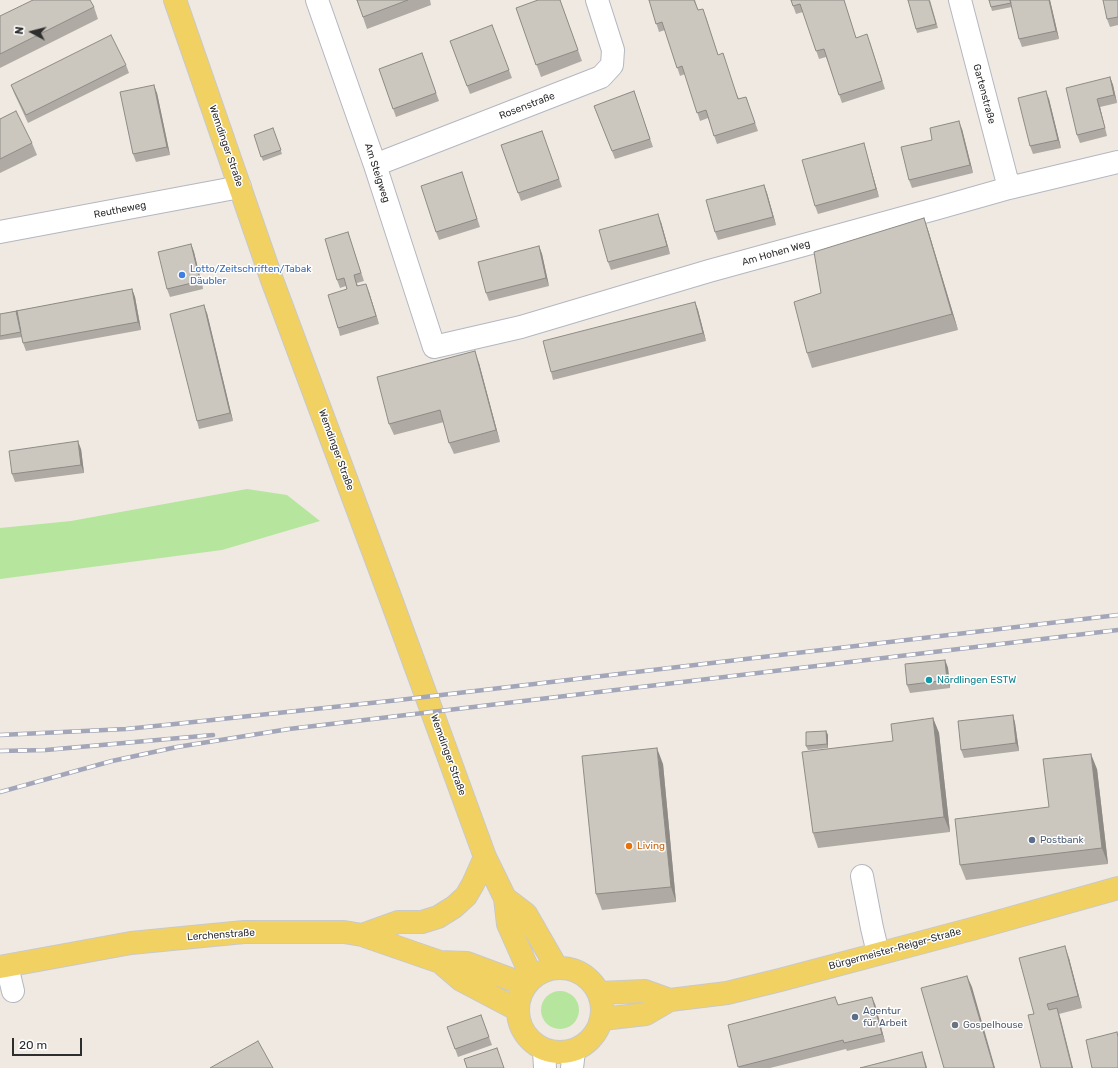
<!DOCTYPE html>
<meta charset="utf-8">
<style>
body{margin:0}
#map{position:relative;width:1118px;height:1068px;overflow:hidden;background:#efe9e1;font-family:Rubik,sans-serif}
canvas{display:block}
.north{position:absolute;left:12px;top:12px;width:40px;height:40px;-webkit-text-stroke:3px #fff;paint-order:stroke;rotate:277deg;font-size:11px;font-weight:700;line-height:16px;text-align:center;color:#2e2e2e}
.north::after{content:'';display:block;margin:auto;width:14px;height:18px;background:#2e2e2e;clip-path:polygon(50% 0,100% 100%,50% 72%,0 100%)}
.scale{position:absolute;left:12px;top:1038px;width:70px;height:18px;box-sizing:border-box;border:2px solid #2e2e2e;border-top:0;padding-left:5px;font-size:12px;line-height:14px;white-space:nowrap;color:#2e2e2e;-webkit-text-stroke:3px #fff;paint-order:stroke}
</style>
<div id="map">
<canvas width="1118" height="1068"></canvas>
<div class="north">N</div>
<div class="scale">20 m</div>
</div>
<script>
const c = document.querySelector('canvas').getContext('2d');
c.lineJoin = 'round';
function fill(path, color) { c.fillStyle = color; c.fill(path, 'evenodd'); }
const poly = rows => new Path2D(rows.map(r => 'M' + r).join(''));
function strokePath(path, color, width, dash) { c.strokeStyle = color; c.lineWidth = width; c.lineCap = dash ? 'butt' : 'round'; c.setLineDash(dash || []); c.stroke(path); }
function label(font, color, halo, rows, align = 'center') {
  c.font = font + ' Rubik,sans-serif'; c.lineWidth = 3; c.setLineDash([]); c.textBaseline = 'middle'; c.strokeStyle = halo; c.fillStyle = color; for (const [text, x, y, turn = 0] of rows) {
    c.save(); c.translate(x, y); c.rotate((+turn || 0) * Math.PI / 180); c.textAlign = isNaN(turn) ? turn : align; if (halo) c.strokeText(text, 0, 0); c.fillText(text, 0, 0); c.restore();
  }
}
const green = poly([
 [247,489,287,495,320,521,222,550,0,579,0,528,71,521],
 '541 1010a19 19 0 1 1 38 0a19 19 0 1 1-38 0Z'
]);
const minor = poly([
 [317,0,375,165,434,347,521,327,709,271,935,209,1009,188,1118,162],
 [960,0,1009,188],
 [375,165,601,77,612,65,613,50,597,0],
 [0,232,240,187],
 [862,876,872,928,878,953],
 [7,966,13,991],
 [544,1050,545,1068],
 [572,1068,574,1051]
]);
const major = poly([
 [175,0,272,280,392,602,485,857,505,898,508,924,532,978],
 [505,898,526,914,557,968],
 [362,935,398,922,422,922,438,917,454,907,466,896,473,884,485,857],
 [440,962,461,980,518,1010],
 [0,967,131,943,244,932,344,932,362,935,440,962,467,963,526,985],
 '518 1010a42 42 0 1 1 84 0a42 42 0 1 1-84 0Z',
 [599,993,645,991,670,1000],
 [602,1019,646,1014,670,1000,727,993,780,980,972,929,1118,888]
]);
const rail = poly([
 [0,735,126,729,175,724,399,700,1118,615],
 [0,751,46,750,213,735],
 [0,792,112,761,177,747,289,729,1118,630]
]);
const wall = poly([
 [357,0,430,0,431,5,367,29],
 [560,0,582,61,541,77,516,8],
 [649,0,695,0,698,10,706,17,718,55,739,99,746,97,758,131,717,144,708,118,700,121,685,74,680,76,665,30,659,32],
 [791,0,844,0,856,38,870,42,885,89,842,103,826,57,819,59,803,12,796,14],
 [930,0,938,28,917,33,916,29],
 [989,0,1050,0,1059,39,1022,47,1019,39,1012,7,992,11],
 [1118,0,1118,25,1110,27,1107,19],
 [94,7,98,19,0,68,0,16],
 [492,25,512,78,470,94,450,41],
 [422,53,439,101,396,117,379,69],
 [126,65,129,73,28,123,14,93,11,85],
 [1110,77,1113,85,1117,103,1100,107,1107,136,1080,143,1077,135],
 [634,91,653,147,615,159,594,106],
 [157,93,170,155,136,162,133,154],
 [1049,99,1061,148,1033,154,1030,146],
 [0,119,32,143,37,155,0,173],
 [273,128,282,154,263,161,254,135],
 [962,129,973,173,912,188,909,180,932,140],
 [542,131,562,187,521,201,501,145],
 [864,143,866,151,879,197,818,214,815,206],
 [462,172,480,227,439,240,436,232],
 [764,185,767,193,776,225,718,240,715,232],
 [924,218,929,233,958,330,812,368,807,353],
 [661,222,670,254,611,270,608,262],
 [348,232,364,281,357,283,358,286,369,292,379,324,340,336,338,328,347,289,346,286,340,288,337,280],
 [191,244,194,252,203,289,170,297,167,289],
 [539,246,542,254,549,286,489,301,486,293],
 [132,289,135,297,141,330,26,351,23,343,22,337,0,340,0,314],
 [695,302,698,310,706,341,553,380,551,372],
 [207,313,233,421,199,429,197,421],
 [479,363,500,442,454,454,449,443,444,422,394,435,389,424],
 [81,449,84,473,15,482,12,474],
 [945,660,948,668,950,688,910,693,907,685],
 [1013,715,1015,723,1019,751,964,758,961,750],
 [933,718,939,733,950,832,818,848,813,833],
 [826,731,828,735,828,748,808,750,806,746],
 [663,764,676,902,602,910,596,894],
 [1097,769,1108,864,966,880,960,865,1049,807],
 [1069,958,1082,1008,1059,1014,1061,1020,1034,1014],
 [875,1004,885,1042,847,1051,846,1049,770,1068,739,1068,728,1025],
 [481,1015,492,1045,458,1057,447,1027]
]);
const shadedWall = poly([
 [1049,0,1050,0,1059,39,1056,31],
 [1110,77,1113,85,1117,103,1114,95],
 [154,85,157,93,170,155,167,147],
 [1046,91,1049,99,1061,148,1058,140],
 [1097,99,1100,107,1107,136,1105,128],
 [959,121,962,129,973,173,970,165],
 [864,143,866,151,879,197,876,189],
 [764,185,767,193,776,225,773,217],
 [658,214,661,222,670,254,667,246],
 [924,218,929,233,958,330,952,314],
 [191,244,194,252,203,289,200,281],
 [539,246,542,254,549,286,546,278],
 [366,284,369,292,379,324,376,316],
 [132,289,135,297,141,330,138,322],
 [695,302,698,310,706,341,703,333],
 [204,305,207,313,233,421,230,413],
 [475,351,479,363,500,442,496,430],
 [78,441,81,449,84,473,81,465],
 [945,660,948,668,950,688,947,680],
 [1013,715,1015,723,1019,751,1016,743],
 [933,718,939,733,950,832,944,817],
 [826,731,828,735,828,748,827,744],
 [657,748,663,764,676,902,671,887],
 [1091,754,1097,769,1108,864,1102,848],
 [1065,946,1069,958,1082,1008,1078,996],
 [967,976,972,987,995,1068,994,1068],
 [872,997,875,1004,885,1042,882,1034],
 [1057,1008,1061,1020,1073,1068,1072,1068],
 [922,1052,926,1064,927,1068,926,1068]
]);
const building = poly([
 [33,0,90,0,94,7,0,54,0,16,33,0],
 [357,0,408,0,363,17,357,0],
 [538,0,560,0,578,50,536,65,516,8,538,0],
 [649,0,694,0,698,10,703,9,718,55,723,53,738,99,746,97,755,123,714,136,706,110,697,113,682,66,677,68,662,22,656,24,649,0],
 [791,0,844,0,856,38,867,34,882,81,839,95,824,49,816,51,800,4,793,6,791,0],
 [908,0,929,0,936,24,916,29,908,0],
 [989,0,1010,0,1011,3,991,7,989,0],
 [1010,0,1049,0,1056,31,1019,39,1010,0],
 [1103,0,1118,0,1118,17,1107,19,1103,0],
 [492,25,509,70,467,86,450,41,492,25],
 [111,35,126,65,26,115,11,85,111,35],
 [422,53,436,93,393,109,379,69,422,53],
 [1110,77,1114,95,1097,99,1105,128,1077,135,1066,88,1110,77],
 [154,85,167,147,133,154,120,92,154,85],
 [634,91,650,139,612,151,594,106,634,91],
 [1046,91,1058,140,1030,146,1018,98,1046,91],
 [16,111,32,143,0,159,0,119,16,111],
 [959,121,970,165,909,180,901,147,932,140,930,128,959,121],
 [273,128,281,150,261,157,254,135,273,128],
 [542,131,559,179,518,193,501,145,542,131],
 [864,143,876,189,815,206,802,160,864,143],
 [462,172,477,219,436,232,421,186,462,172],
 [764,185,773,217,715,232,706,200,764,185],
 [658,214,667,246,608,262,599,230,658,214],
 [924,218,952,314,807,353,794,302,821,293,814,252,924,218],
 [348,232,361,273,354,275,357,286,366,284,376,316,338,328,328,295,347,289,344,278,337,280,325,239,348,232],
 [191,244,200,281,167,289,158,252,191,244],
 [539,246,546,278,486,293,478,262,539,246],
 [132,289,138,322,23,343,16,311,132,289],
 [695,302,703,333,551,372,543,341,695,302],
 [204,305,230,413,197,421,170,314,204,305],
 [17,311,21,332,0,336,0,314,17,311],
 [475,351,496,430,449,443,440,410,389,424,377,377,475,351],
 [78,441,81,465,12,474,9,451,78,441],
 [945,660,947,680,907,685,905,664,945,660],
 [1013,715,1016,743,961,750,958,721,1013,715],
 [933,718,944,817,813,833,802,752,893,741,891,724,933,718],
 [826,731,827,744,806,746,806,732,826,731],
 [657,748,671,887,596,894,582,756,657,748],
 [1091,754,1102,848,960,865,955,819,1049,807,1043,759,1091,754],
 [1065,946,1078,996,1047,1004,1049,1010,1057,1008,1072,1068,1041,1068,1028,1015,1034,1014,1019,958,1065,946],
 [967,976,994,1068,944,1068,921,988,967,976],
 [835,997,838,1005,872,997,882,1034,844,1043,843,1040,738,1067,728,1025,835,997],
 [481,1015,489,1037,455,1049,447,1027,481,1015],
 [1117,1032,1118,1037,1118,1068,1092,1068,1086,1040,1117,1032],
 [258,1041,273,1068,210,1068,258,1041],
 [497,1048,504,1068,467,1068,464,1059,497,1048],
 [922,1052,926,1068,860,1068,922,1052]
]);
const markers = [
 [182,275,4,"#3f7fe0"],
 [929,680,4,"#0f9aa8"],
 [1032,840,4,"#5c6f8a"],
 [629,846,4,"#e8710a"],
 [855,1017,4,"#5c6f8a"],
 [955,1025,4,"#6b7280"]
];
const streetNames = [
 ["Gartenstraße",984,94,75],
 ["Rosenstraße",527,106,-21],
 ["Wemdinger Straße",226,146,71],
 ["Am Steigweg",377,173,72],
 ["Reutheweg",120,210,-11],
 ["Am Hohen Weg",776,253,-16],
 ["Wemdinger Straße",336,450,70],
 ["Wemdinger Straße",448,755,70],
 ["Lerchenstraße",221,935,-4],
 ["Bürgermeister-Reiger-Straße",895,949,-15]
];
const shopNames = [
 ["Lotto/Zeitschriften/Tabak",190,269],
 ["Däubler",190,281]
];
const cultureNames = [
 ["Nördlingen ESTW",937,680]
];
const serviceNames = [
 ["Postbank",1040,840],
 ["Agentur",863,1011],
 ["für Arbeit",863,1023]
];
const foodNames = [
 ["Living",637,846]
];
const worshipNames = [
 ["Gospelhouse",963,1025]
];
fill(green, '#b6e59e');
strokePath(minor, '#b4b7c1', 24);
strokePath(major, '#c9c9c9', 24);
strokePath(minor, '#fff', 22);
strokePath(major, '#f2d163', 22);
strokePath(rail, '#a3a6b8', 4.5);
strokePath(rail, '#fff', 3, [9]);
fill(wall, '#afaba4');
fill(shadedWall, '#8e8b86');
fill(building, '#cbc7bf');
strokePath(building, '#8e8b86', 1);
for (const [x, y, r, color] of markers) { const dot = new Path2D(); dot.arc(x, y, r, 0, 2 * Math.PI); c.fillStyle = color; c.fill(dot); strokePath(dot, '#fff', 1.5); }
label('10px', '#2e2e2e', '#fff', streetNames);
label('10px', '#366cbe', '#fff', shopNames, 'left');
label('10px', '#0d838f', '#fff', cultureNames, 'left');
label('10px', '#4e5e75', '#fff', serviceNames, 'left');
label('10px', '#c56008', '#fff', foodNames, 'left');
label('10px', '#5b616d', '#fff', worshipNames, 'left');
</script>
